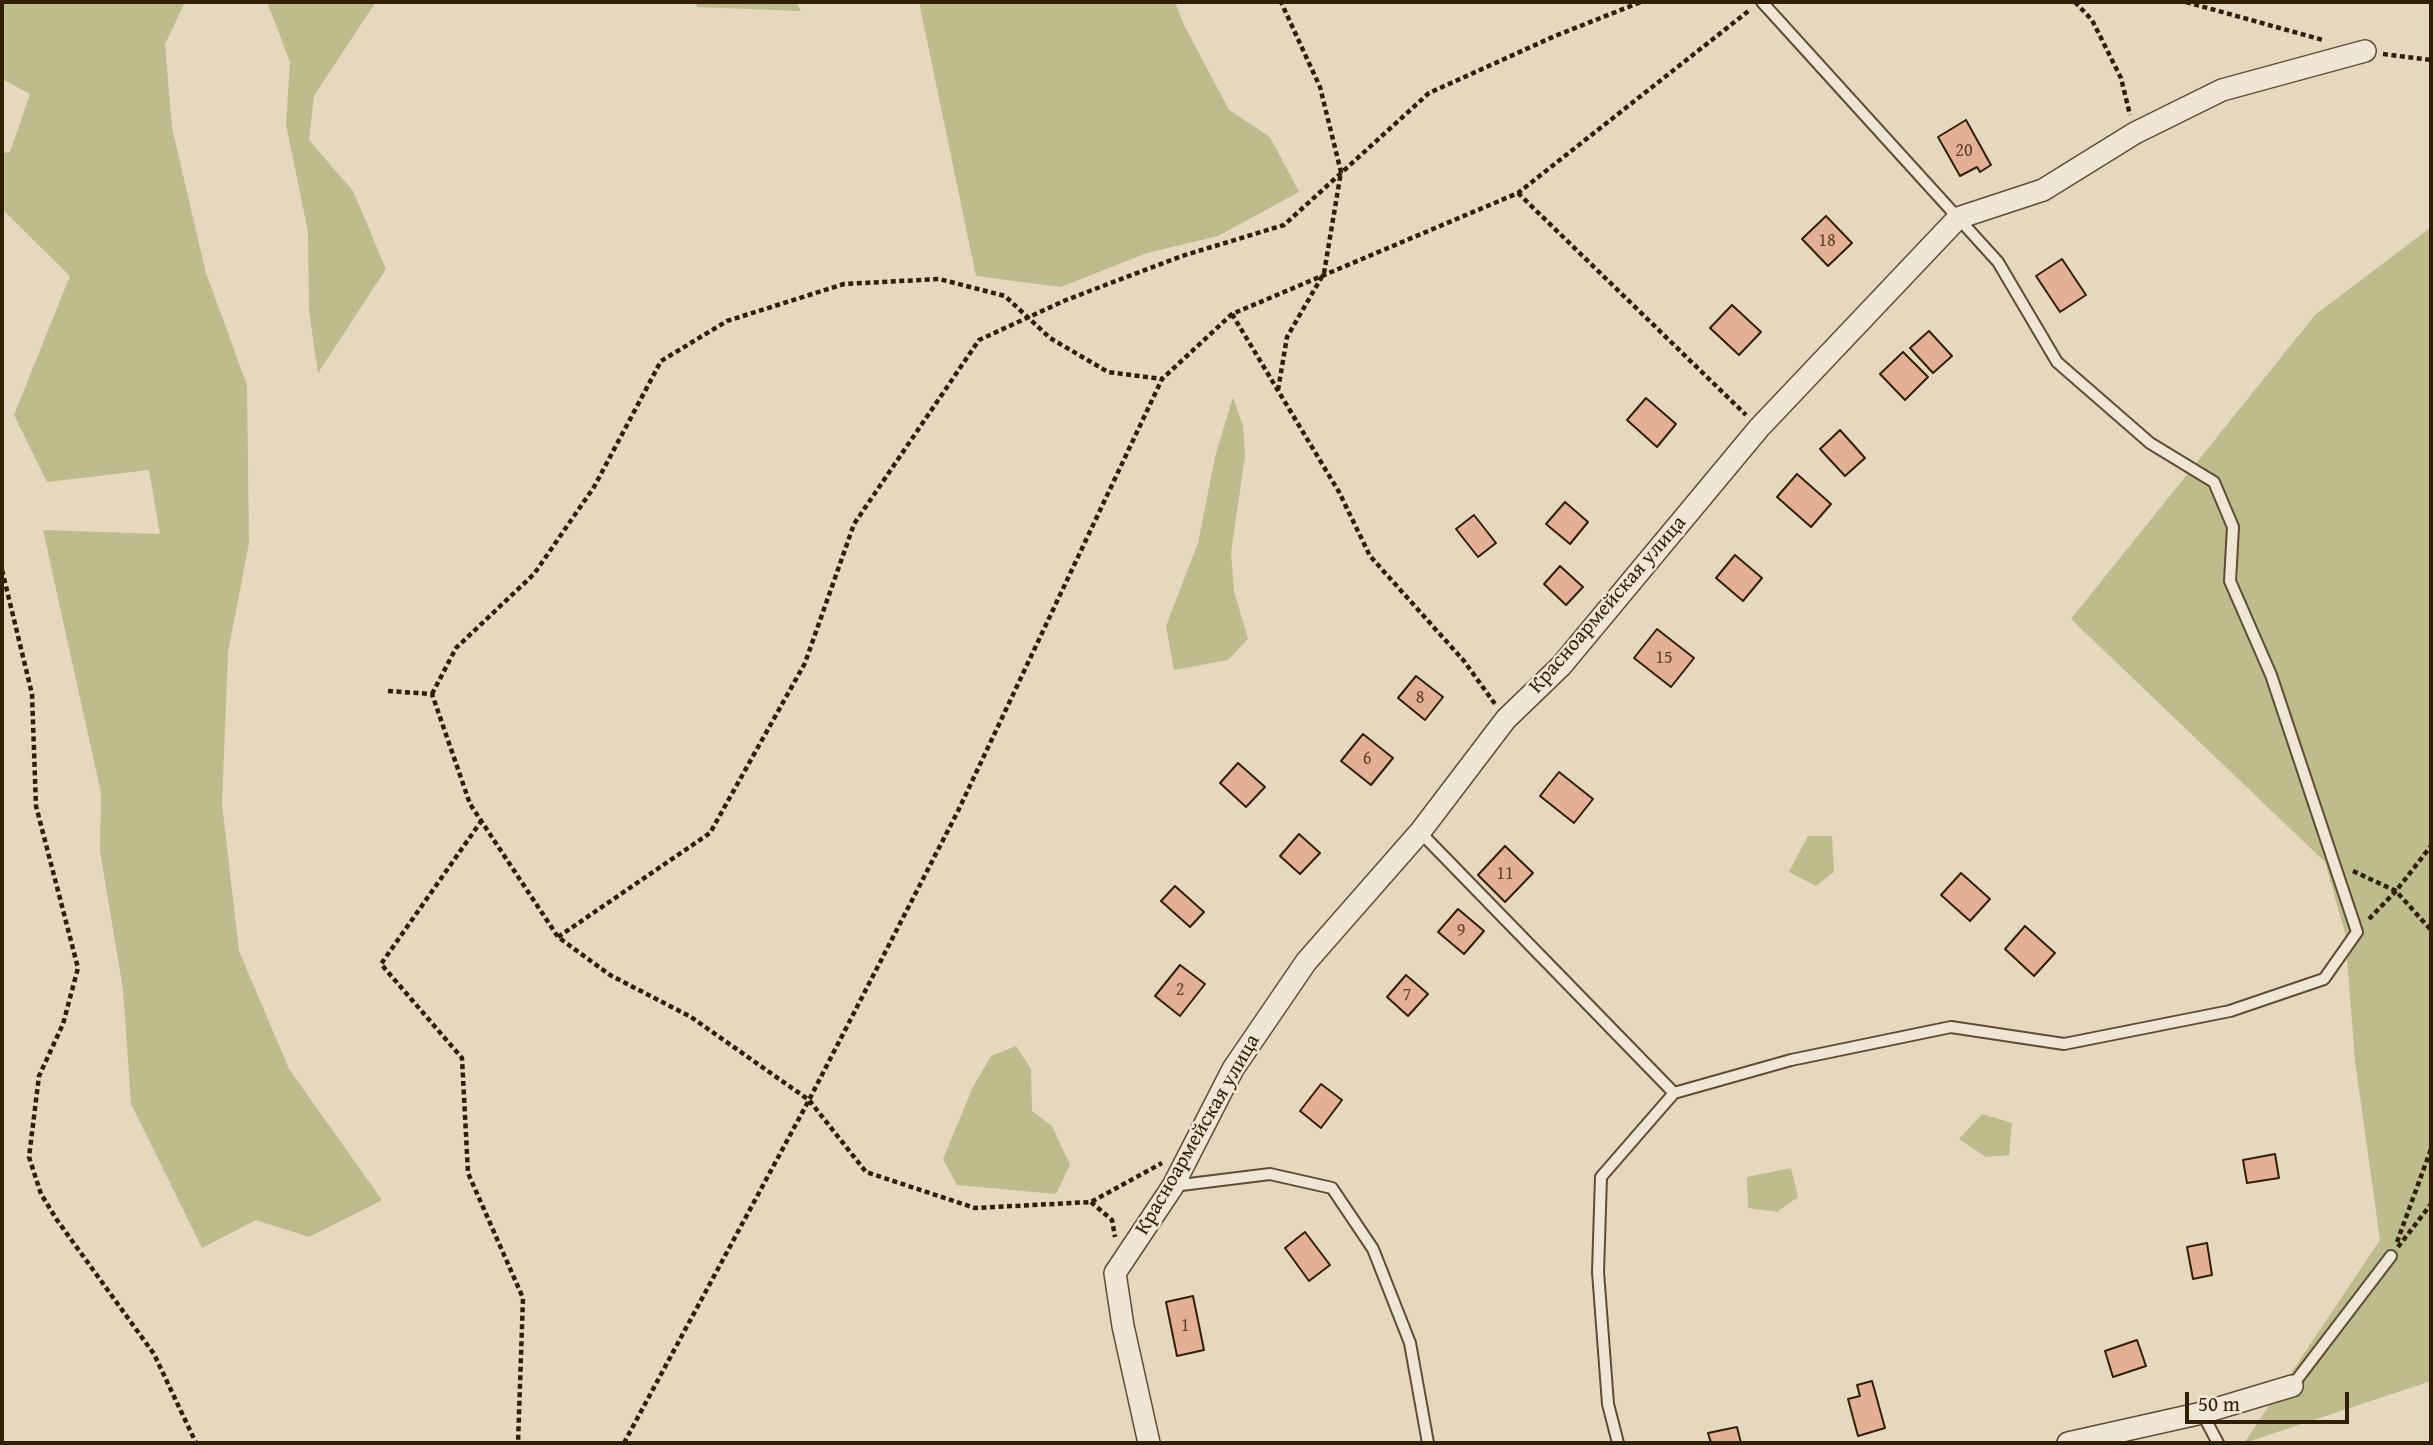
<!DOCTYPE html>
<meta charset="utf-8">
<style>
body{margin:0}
#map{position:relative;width:2433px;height:1445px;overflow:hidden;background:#e6d8be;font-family:"Gentium Book Plus",serif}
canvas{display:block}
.frame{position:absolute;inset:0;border:4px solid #311f03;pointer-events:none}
.scale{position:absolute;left:2185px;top:1392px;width:164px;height:32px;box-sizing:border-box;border:4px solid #311f03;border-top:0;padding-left:9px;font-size:21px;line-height:24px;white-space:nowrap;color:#311f03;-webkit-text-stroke:5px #efe6d5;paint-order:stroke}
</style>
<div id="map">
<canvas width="2433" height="1445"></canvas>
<div class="frame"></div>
<div class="scale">50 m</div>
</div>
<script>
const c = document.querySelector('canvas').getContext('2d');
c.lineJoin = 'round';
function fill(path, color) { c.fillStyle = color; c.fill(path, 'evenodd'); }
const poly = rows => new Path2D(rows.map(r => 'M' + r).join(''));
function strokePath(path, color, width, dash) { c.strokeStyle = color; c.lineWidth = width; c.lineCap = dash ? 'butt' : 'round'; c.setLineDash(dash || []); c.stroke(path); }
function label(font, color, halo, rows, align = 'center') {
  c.font = font + ' "Gentium Book Plus",serif'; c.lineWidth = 5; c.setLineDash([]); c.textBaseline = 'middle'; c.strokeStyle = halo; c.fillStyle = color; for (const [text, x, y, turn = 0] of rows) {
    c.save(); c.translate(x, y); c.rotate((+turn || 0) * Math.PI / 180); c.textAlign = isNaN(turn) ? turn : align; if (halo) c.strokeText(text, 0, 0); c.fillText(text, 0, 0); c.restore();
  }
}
const green = poly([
 [2,2,185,2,165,44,172,128,206,273,247,385,249,543,228,652,222,804,239,951,289,1069,382,1200,309,1237,256,1220,202,1248,131,1104,123,989,100,851,101,793,43,530,160,534,149,470,47,482,14,415,70,276,2,209,2,153,10,152,30,94,2,79],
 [267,2,391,2,375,3,314,96,309,140,353,191,386,269,318,373,309,311,308,232,286,124,290,62],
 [696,2,796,2,801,11,697,7],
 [919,2,1175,2,1184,25,1229,110,1270,137,1299,192,1218,236,1147,253,1061,287,976,276],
 [2431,227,2431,1381,2244,1443,2380,1240,2355,1061,2345,933,2325,862,2071,619,2315,315],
 [1233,397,1243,426,1245,456,1231,553,1234,591,1248,639,1228,660,1174,670,1166,626,1198,543,1215,457],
 [1808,836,1832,836,1834,872,1816,886,1789,872],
 [1016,1046,1031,1069,1032,1111,1052,1126,1070,1165,1056,1194,957,1185,943,1159,973,1087,991,1056],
 [1982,1114,2012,1123,2009,1155,1986,1157,1959,1139],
 [1791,1168,1798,1197,1777,1212,1748,1208,1747,1177]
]);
const building = poly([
 [1966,120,1991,165,1980,172,1977,167,1960,176,1938,137,1966,120],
 [1826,216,1852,243,1828,266,1802,239,1826,216],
 [2062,259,2086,295,2060,312,2036,276,2062,259],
 [1732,305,1761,332,1739,355,1710,328,1732,305],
 [1929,331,1952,356,1933,373,1910,348,1929,331],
 [1903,352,1928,377,1905,400,1880,374,1903,352],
 [1646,398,1676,424,1657,447,1627,420,1646,398],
 [1840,430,1865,458,1845,476,1820,449,1840,430],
 [1797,474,1831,504,1811,527,1777,497,1797,474],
 [1565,502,1588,522,1570,544,1546,524,1565,502],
 [1474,515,1496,543,1478,557,1456,529,1474,515],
 [1735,555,1762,578,1743,601,1716,578,1735,555],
 [1560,566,1583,587,1566,605,1544,584,1560,566],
 [1657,629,1694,658,1671,687,1634,658,1657,629],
 [1416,676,1443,697,1425,720,1398,698,1416,676],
 [1363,734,1393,758,1371,785,1341,761,1363,734],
 [1238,763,1265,787,1246,807,1220,783,1238,763],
 [1559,772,1593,799,1574,823,1540,796,1559,772],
 [1299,834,1320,853,1300,874,1280,856,1299,834],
 [1505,846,1533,873,1505,902,1478,875,1505,846],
 [1961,873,1990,899,1970,921,1941,895,1961,873],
 [1175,886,1204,912,1190,927,1161,901,1175,886],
 [1458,909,1484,931,1464,954,1438,932,1458,909],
 [2025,926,2055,953,2034,976,2005,949,2025,926],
 [1180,965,1205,984,1180,1016,1155,996,1180,965],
 [1406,975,1428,994,1408,1016,1387,997,1406,975],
 [1321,1084,1342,1100,1321,1128,1300,1111,1321,1084],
 [2275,1154,2279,1178,2247,1183,2243,1160,2275,1154],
 [1305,1232,1330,1265,1309,1281,1285,1248,1305,1232],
 [2207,1243,2212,1275,2193,1279,2187,1247,2207,1243],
 [1193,1296,1204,1350,1177,1356,1166,1302,1193,1296],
 [2137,1340,2146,1366,2113,1377,2105,1351,2137,1340],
 [1872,1381,1885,1428,1858,1436,1848,1399,1860,1396,1857,1385,1872,1381],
 [1737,1427,1741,1443,1711,1443,1708,1433,1737,1427]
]);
const path = poly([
 [2075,2,2092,20,2121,78,2130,115],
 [2186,2,2323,40],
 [2383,54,2431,60],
 [1518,193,1746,415],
 [1232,314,1339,492,1370,556,1464,661,1495,704],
 [1278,390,1287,337,1324,273,1341,172,1320,87,1281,2],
 [2,570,32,694,36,806,78,968,63,1024,39,1076,29,1157,41,1194,57,1220,154,1354,196,1443],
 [388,691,432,694,470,804,558,937,610,975,691,1017,809,1100,866,1172,975,1208,1091,1202,1162,1163],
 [432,694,456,648,534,574,594,487,661,361,727,321,844,284,939,279,1005,296,1050,338,1108,372,1162,379],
 [482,820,381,964,462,1058,468,1173,523,1298,518,1443],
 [2353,871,2396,891,2431,846],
 [2369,919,2396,891,2431,930],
 [558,937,710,833,805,663,854,524,979,340,1066,300,1182,256,1284,225,1429,93,1555,36,1641,2],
 [1091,1202,1112,1220,1115,1237],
 [2397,1242,2431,1149],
 [2398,1247,2431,1204],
 [624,1443,809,1100,958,811,1162,379,1232,314,1518,193,1751,9]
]);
const lane = poly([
 [1420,832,1674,1093],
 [1173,1186,1270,1174,1332,1188,1373,1249,1410,1343,1428,1443],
 [2292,1386,2391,1256],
 [2202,1413,2218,1443],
 [1618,1443,1608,1404,1598,1272,1601,1177,1674,1093,1791,1060,1951,1027,2064,1044,2230,1011,2324,979,2357,932,2271,675,2230,581,2233,527,2214,482,2150,443,2057,362,1998,262,1762,2]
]);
const street = poly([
 [1149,1443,1123,1326,1115,1273,1173,1186,1233,1069,1306,962,1420,832,1506,719,1561,666,1759,428,1958,218,2043,190,2135,133,2222,90,2365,51],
 [2068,1443,2202,1413,2292,1386]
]);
const numberNames = [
 ["20",1964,151],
 ["18",1827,241],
 ["15",1664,658],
 ["8",1420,698],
 ["6",1367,759],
 ["11",1505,874],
 ["9",1461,931],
 ["2",1180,990],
 ["7",1407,995],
 ["1",1185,1326]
];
const streetNames = [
 ["Красноармейская улица",1608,605,-49],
 ["Красноармейская улица",1198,1135,-60]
];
fill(green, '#bcbc8c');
fill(building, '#e4b095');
strokePath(building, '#311f03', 2);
strokePath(lane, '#5e4d32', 14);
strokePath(street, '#5e4d32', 24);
strokePath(path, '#311f03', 4.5, [5, 3.5]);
strokePath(lane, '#efe6d5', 10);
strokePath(street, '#efe6d5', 21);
label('18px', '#5e4328', null, numberNames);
label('21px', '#311f03', '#efe6d5', streetNames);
</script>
